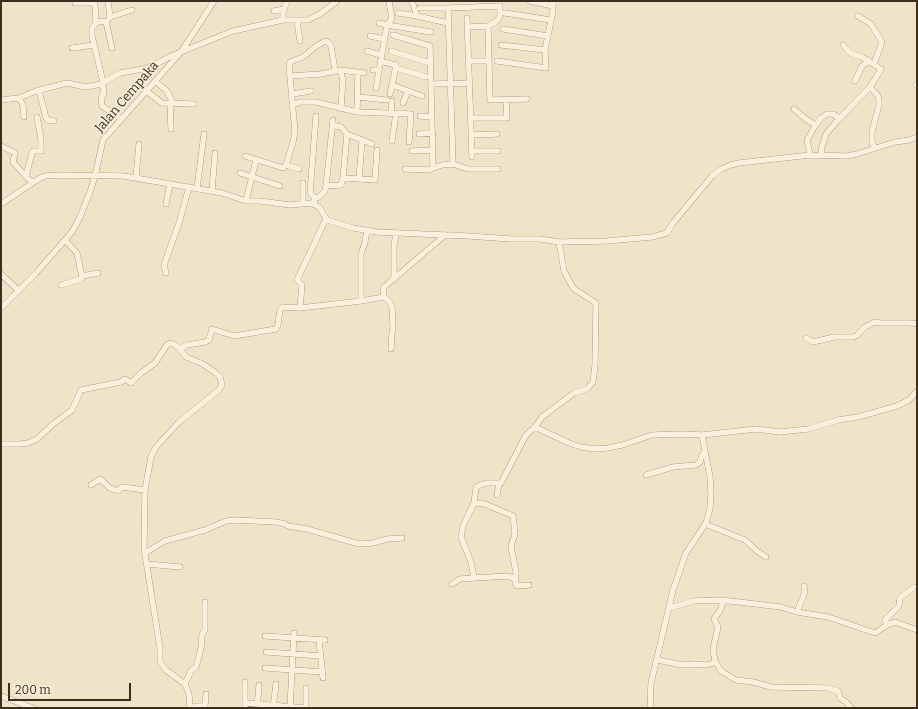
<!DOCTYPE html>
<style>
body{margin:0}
#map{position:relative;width:918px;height:709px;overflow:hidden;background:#f0e4c8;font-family:Bitter,serif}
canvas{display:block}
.frame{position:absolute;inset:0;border:2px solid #3d2e20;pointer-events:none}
.scale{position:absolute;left:8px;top:683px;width:123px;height:18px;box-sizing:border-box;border:2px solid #3d2e20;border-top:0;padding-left:5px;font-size:12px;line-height:14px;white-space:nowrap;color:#3d2e20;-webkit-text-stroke:3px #f7eed8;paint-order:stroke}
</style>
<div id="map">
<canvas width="918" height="709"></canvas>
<div class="frame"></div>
<div class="scale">200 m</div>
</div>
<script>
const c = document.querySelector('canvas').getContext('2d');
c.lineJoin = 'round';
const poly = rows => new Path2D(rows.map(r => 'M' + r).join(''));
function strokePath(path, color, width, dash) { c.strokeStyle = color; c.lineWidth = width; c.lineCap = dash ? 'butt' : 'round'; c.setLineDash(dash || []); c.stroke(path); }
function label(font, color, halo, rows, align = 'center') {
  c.font = font + ' Bitter,serif'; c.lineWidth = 3.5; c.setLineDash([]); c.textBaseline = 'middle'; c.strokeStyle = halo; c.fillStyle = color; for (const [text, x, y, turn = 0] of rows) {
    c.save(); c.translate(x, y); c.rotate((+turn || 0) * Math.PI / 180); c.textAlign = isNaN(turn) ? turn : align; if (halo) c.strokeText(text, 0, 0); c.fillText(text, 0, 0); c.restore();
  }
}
const minor = poly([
 [108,1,110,17,109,19],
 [412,1,417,16,448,23],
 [530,1,553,6],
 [75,3,94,3,95,6,96,23],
 [420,8,448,8,500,6,500,16,497,21,488,26,490,100,527,99],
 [448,8,453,164],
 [274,11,284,9],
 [398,13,417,16],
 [505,13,551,20],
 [858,16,871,24,882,42,874,64],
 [110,17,132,10],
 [467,18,472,157],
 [283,20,283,12,287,1],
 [297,21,300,41],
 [379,23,387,25,431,32],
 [468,27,488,26],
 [503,29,548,36],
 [393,35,430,46,433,168,429,170,405,169],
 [370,36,384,39],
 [501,45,545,50],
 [843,45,847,50,852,54,862,57,881,69,880,71,870,87,878,96,879,99,879,105,872,132,872,143,875,148],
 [72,48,94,45],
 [367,51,381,55],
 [391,51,430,63],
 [380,61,396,65,392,85,422,96],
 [469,61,488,61],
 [497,61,546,68,545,50,553,11,553,1],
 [396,68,426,77],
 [340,70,343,80,341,107],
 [373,70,379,70],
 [290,76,321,74,340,70,364,73],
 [155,81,167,91,173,103],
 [855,81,862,66,869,61],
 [103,82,92,36,92,28,96,23,101,21,106,22,112,48],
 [432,84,470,83],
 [916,85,917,84],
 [103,87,104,93,101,98,102,106,121,119],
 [376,88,387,25,392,19,389,1],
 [39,90,46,118,48,120,54,121],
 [146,91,162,103,194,104],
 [292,94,311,91],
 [390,94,392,85],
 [358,97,387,100],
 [19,98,23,105,24,117],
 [1,100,19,98,36,91,67,83,86,87,101,84,120,73,143,69,154,65,171,56,233,31,283,20,308,20,320,14,337,1],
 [170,103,171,129],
 [403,103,408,91],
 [292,105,300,102,316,102,357,112,411,114,409,142],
 [794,109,806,119,815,125],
 [357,112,358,72],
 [391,113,392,101],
 [420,116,432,117],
 [471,118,507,118,506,100],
 [347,134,372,144],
 [419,134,433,133],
 [472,135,497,134],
 [392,141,396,113],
 [1,146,15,153,13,162,28,179,34,182],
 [412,151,433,150],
 [472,151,498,151],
 [810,155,807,140,815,126,821,118,827,114,833,114,839,118],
 [822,155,821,150,826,134,837,121,870,87],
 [245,156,283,168,286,165,293,142,295,132,289,66,290,62,303,57,315,47,325,41,328,42,331,46,335,70],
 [286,165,299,169],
 [433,168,442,165,453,164,468,169,498,169],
 [240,173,280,186],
 [26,176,32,153,33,151,41,151,41,139,37,117],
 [136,177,139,144],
 [343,178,375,180,377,150],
 [359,179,362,141],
 [326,186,341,185,343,178,347,134,341,127,332,125],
 [197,189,204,134],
 [212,191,215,153],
 [315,198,319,197,325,191,326,186,333,120],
 [246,201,256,160],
 [303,203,303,183],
 [1,204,40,178,45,176,58,175,124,176,222,193,246,201,260,201,290,205,311,203,319,207,327,220,353,228,377,232,468,236,511,239,540,239,559,242,607,241,652,237,667,233,673,223,712,176,721,169,731,165,739,163,810,155,847,156,857,154,895,142,909,140,917,137],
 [166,204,170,184],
 [314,204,315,198,310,193,316,116],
 [166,273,164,265,179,223,189,187],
 [1,274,19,291],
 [82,276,98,273],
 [394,279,394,246,396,233],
 [61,285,81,279,82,277,77,253,65,240],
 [384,297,389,301,392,307,393,328,392,333,391,349],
 [361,301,361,254,365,242,367,230],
 [1,308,36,273,72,232,80,217,90,192,95,176,103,140,181,52,214,1],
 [300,308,302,285,297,280,326,219],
 [806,338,813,342,834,337,854,337,857,335,865,327,875,322,880,323,910,323,917,324],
 [180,349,187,345,205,342,209,340,212,329,234,336,276,329,278,325,280,310,283,307,300,308,361,301,384,297,383,288,445,235],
 [535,427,569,443,581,447,595,449,608,448,622,445,652,435,683,434,702,435,756,429,780,432,808,429,838,420,858,417,897,406,909,400,917,391],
 [1,444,20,444,28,443,37,439,52,425,72,410,81,390,121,382,125,379,131,383,141,373,155,363,167,345,170,343,175,345,180,349,186,357,203,364,216,373,220,377,222,385,219,390,179,422,156,447,151,457,145,490,144,548,160,648,160,662,166,670,185,684,189,694,190,708],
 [646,475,673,467,696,465,700,462,702,455,705,452],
 [91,485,100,479,110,488,118,491,122,487,145,490],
 [497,495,499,484],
 [474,503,485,504,513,516,515,534,511,546,516,573,515,583,517,586,529,585],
 [705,524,745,540,757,551,766,557],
 [145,553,165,541,205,530,226,521,234,520,276,522,285,524,288,526,307,529,359,544,373,543,387,539,402,538],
 [147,564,180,567],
 [474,578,471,562,461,537,463,526,474,503,476,488,478,486,486,483,501,483,526,435,535,427,542,417,574,393,587,389,593,382,595,365,596,303,573,288,564,271,559,242],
 [452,584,460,579,474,578,508,576,515,579],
 [723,600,721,609,714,619,718,627,713,649,715,661,721,671,736,680,753,682,771,687,828,688,838,691,840,698,846,702,851,708],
 [670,608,693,601,718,600,730,601,781,607,797,612,828,617,875,633,887,625,895,622,917,630],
 [797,612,805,592,804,586],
 [887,625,885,620,899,606,900,598,914,587],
 [265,636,325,640],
 [319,640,323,678],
 [266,652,321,656],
 [657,660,683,665,695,664,707,665,716,662],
 [265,668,322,672],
 [185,684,191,671,196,667,201,648,202,635,205,630,205,602],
 [1,696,33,708],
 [245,703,306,708],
 [191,708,196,706,205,706,206,694],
 [245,708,245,682],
 [257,708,259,685],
 [273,708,276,684],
 [290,708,294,633],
 [306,708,306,688],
 [650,708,651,683,673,590,686,553,706,523,710,508,711,494,710,477,702,435]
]);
const streetNames = [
 ["Jalan Cempaka",127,97,-49]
];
strokePath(minor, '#8d765c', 6);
strokePath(minor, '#faf1dc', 5.5);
label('13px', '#3d2e20', '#f7eed8', streetNames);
</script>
